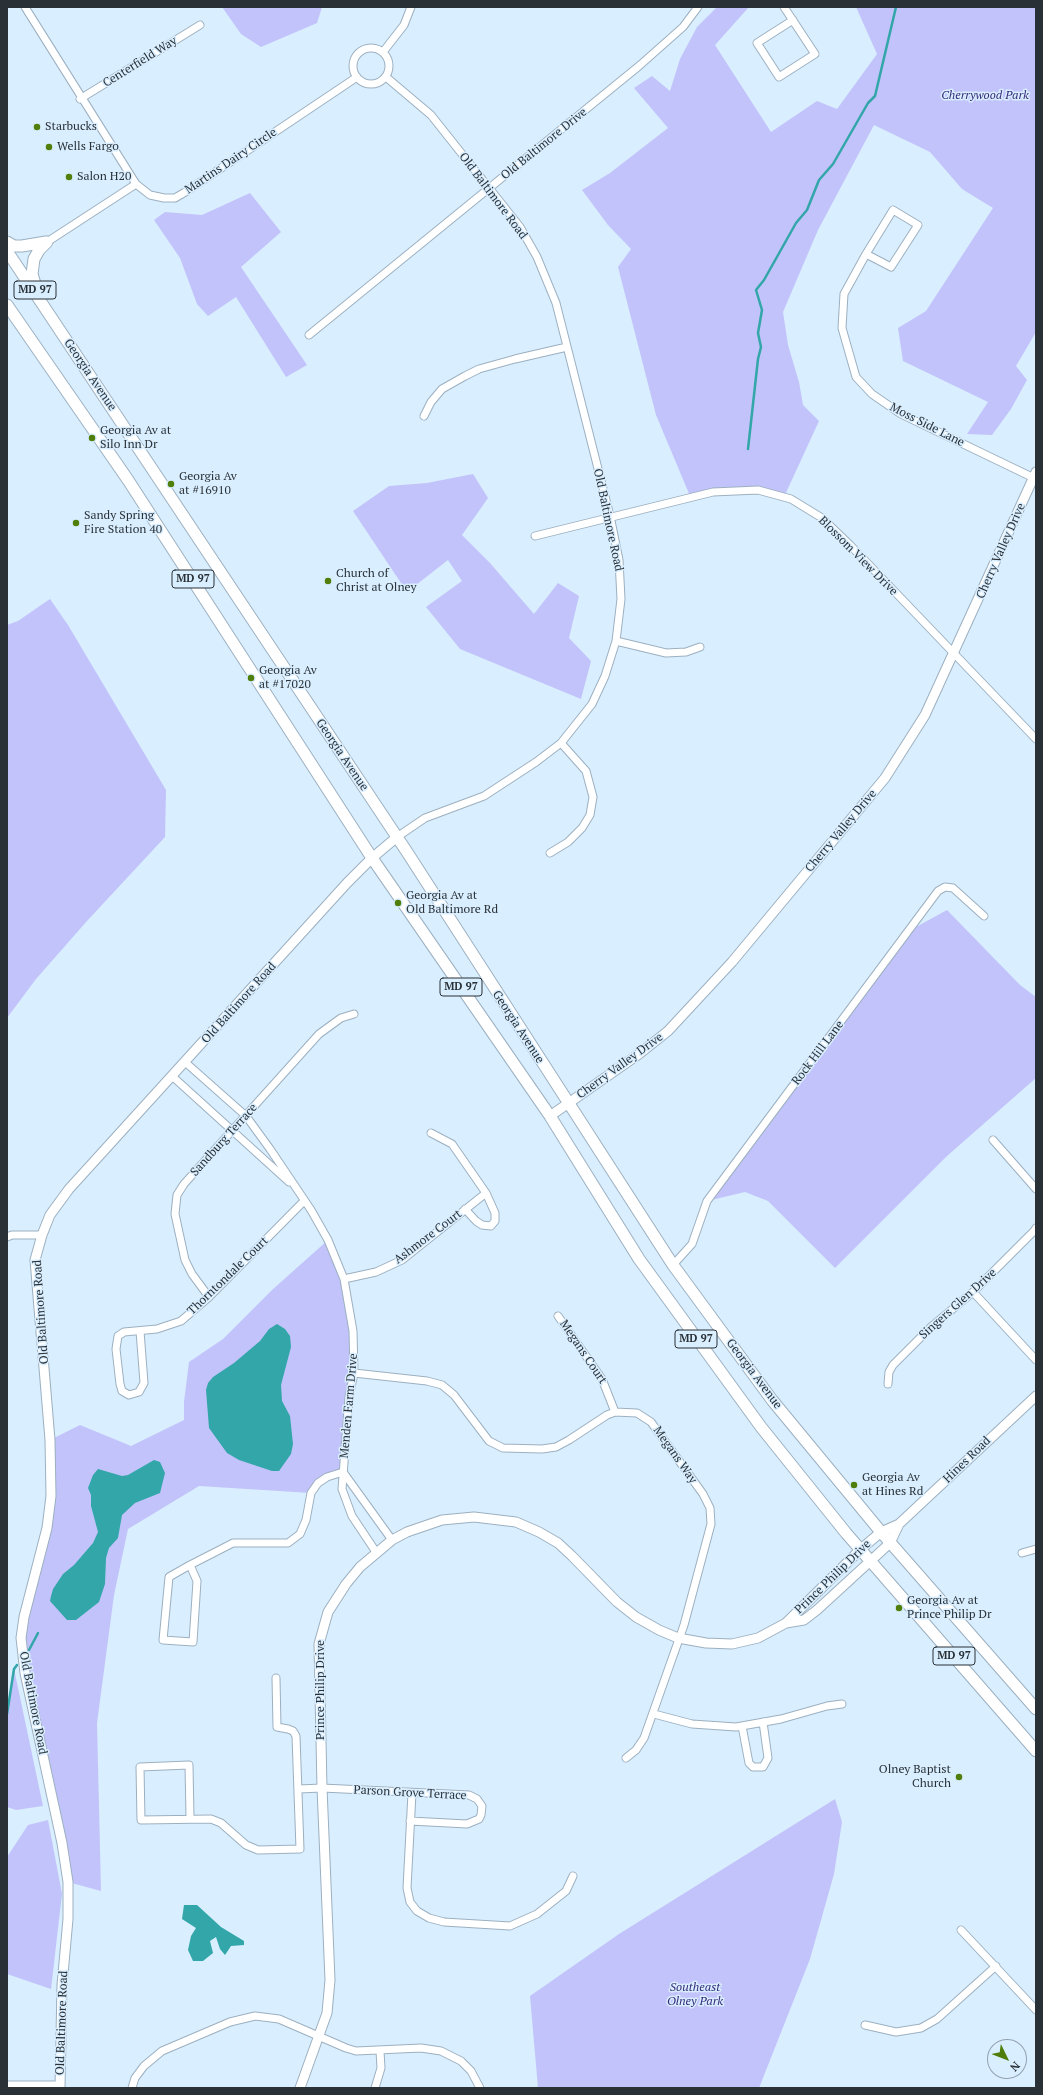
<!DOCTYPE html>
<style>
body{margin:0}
#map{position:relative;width:1043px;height:2095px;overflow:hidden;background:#d9eeff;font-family:"PT Serif",serif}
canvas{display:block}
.frame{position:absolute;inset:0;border:8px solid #293137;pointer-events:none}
.north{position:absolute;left:987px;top:2039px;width:40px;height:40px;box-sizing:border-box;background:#d9eeff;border:1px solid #93a2af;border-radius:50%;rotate:133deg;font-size:11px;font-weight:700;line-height:16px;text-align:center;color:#293137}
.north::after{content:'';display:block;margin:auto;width:14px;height:18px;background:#4f7e0a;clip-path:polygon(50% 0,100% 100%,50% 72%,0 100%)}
</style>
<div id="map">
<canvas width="1043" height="2095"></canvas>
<div class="frame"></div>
<div class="north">N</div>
</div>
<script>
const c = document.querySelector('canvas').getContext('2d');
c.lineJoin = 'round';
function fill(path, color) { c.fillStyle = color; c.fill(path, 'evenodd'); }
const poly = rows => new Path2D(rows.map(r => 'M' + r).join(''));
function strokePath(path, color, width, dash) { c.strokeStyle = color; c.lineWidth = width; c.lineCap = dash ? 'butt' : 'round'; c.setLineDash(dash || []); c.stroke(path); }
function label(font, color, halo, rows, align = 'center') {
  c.font = font + ' "PT Serif",serif'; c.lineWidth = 3; c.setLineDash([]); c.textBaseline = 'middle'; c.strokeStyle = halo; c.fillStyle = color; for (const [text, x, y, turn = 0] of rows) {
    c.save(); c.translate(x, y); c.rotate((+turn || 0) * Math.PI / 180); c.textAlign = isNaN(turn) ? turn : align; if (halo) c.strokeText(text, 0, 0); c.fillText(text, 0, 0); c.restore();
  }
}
const green = poly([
 [222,7,322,7,317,23,261,47,241,34],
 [717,7,749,7,715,45,771,132,817,101,837,109,877,54,856,7,1036,7,1036,332,1016,366,1027,380,1011,409,992,435,967,434,988,402,903,361,898,328,926,311,993,208,962,189,930,152,874,125,818,230,783,312,788,345,799,382,803,405,819,421,784,497,758,490,690,496,656,415,618,267,631,249,608,225,582,190,610,173,668,128,634,88,652,76,670,91,680,59,697,27],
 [250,193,281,232,241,267,307,365,286,377,236,297,208,316,197,304,180,258,154,220,165,212,202,215],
 [473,474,488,498,462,535,490,563,534,614,558,583,579,596,569,638,591,661,581,699,460,649,426,607,462,581,448,560,407,592,353,511,389,486,427,483],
 [50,599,68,625,166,790,165,837,87,921,36,979,7,1018,7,625,18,621],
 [947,910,1020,985,1036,997,1036,1078,947,1156,835,1268,768,1201,745,1192,707,1201,907,932],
 [328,1240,344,1279,354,1373,343,1472,327,1477,311,1493,199,1486,128,1529,114,1595,97,1723,101,1891,68,1882,21,1638,47,1528,50,1440,80,1425,131,1446,184,1420,184,1402,189,1362,223,1339,272,1290],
 [14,1669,43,1806,16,1810,7,1807,7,1714],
 [835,1799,842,1822,834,1874,810,1959,759,2088,538,2088,530,1996,619,1934],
 [48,1820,62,1894,51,1989,7,1974,7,1857,28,1825]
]);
const water = poly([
 [277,1324,285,1329,290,1336,291,1347,281,1385,282,1401,290,1416,293,1444,291,1454,279,1471,272,1471,239,1460,227,1453,209,1428,206,1390,208,1383,213,1377,234,1363,260,1341,269,1329],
 [154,1460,160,1462,165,1473,160,1493,135,1503,122,1515,118,1538,109,1548,106,1558,105,1584,99,1602,76,1620,67,1620,50,1601,51,1596,53,1589,63,1574,74,1565,93,1543,98,1532,91,1506,91,1495,88,1488,93,1475,98,1469,122,1476,128,1475],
 [184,1905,197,1905,221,1927,244,1941,244,1945,231,1946,225,1955,220,1949,216,1937,210,1941,213,1953,203,1961,193,1961,188,1950,191,1936,196,1928,182,1919]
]);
const stream = poly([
 [748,449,758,359,761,347,758,333,762,310,756,290,764,280,796,223,807,210,819,180,833,164,868,103,875,96,896,7],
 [29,1650,38,1633],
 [7,1714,14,1669,17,1665]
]);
const minor = poly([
 [25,7,136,184,150,195,164,198,175,198,187,191,357,77],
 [784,7,815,54,779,77,757,43,793,20],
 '353 66a18 18 0 1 1 36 0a18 18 0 1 1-36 0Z',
 [383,52,404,25,411,7],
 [386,77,431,115,520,227,537,257,556,303,610,516,619,560,621,599,616,641,605,676,592,704,561,743,536,762,484,796,425,818,397,837],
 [80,99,200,25],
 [47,242,136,184],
 [866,254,891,267,918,225,893,210,866,254,844,294,842,328,856,377,872,394,901,414,1036,479],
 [309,335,639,66,683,27,698,7],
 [424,416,431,402,442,389,465,376,479,369,515,359,567,347],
 [535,536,713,492,758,490,791,499,822,518,850,545,1036,739],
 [616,641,666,653,686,652,700,647],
 [550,853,568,842,582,828,590,815,593,797,586,771,561,743],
 [185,1062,246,1116,270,1149,311,1210,328,1240,344,1279,353,1331,354,1373,349,1397,342,1489,352,1516,376,1552],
 [172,1076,289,1182],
 [993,1140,1036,1189],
 [465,1209,476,1221,482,1225,491,1226,495,1221,495,1213,486,1193],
 [7,1237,12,1235,42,1235],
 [673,1265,692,1244,707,1201,938,891,945,887,953,888,984,916],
 [344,1279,376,1272,402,1260,486,1193,452,1144,431,1133],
 [973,1292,1036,1360],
 [209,1297,192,1274,185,1260,175,1214,177,1195,184,1184,319,1034,341,1018,354,1014],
 [558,1316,602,1379,615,1412],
 [140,1331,144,1383,139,1392,129,1395,122,1391,120,1384,116,1349,118,1336,124,1332,157,1329,181,1321,209,1297,304,1201],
 [354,1373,427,1381,442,1385,454,1395,489,1441,503,1448,542,1449,556,1447,569,1440,607,1415,615,1412,637,1413,651,1422,703,1494,710,1508,711,1524,684,1625,644,1738,636,1750,626,1758],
 [888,1384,889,1372,893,1365,931,1327,973,1292,1034,1231,1036,1228],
 [343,1472,392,1540],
 [1022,1553,1036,1549],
 [190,1565,197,1581,193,1642,163,1640,169,1577,190,1565,233,1543,288,1543,300,1534,306,1520,311,1493,318,1483,327,1477,343,1472],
 [654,1714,692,1724,736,1727,781,1719,827,1706,842,1704],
 [742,1726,749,1763,753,1767,763,1767,768,1758,763,1722],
 [299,1789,322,1788,469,1795,477,1799,482,1806,481,1815,479,1819,467,1824,410,1821],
 [412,1793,407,1888,410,1902,417,1911,429,1918,444,1922,510,1926,537,1914,566,1891,573,1876],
 [190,1818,189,1765,140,1767,141,1820,211,1819,221,1823,246,1845,258,1850,300,1849,296,1736,293,1731,288,1729,277,1727,276,1678],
 [961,1930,1036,2010],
 [865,2025,896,2032,921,2028,937,2019,996,1966],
 [7,2085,60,2085],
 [132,2088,135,2078,144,2066,162,2051,230,2022,255,2016,279,2019,346,2048,356,2051,421,2048,441,2051,461,2061,471,2071,480,2088],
 [375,2088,381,2068,380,2051]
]);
const tertiary = poly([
 [550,1116,639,1054,668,1031,732,962,885,778,925,715,1036,472],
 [786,1623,804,1620,817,1610,890,1543,899,1524],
 [60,2088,62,1985,68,1919,68,1882,62,1843,25,1673,21,1638,24,1617,47,1528,51,1496,50,1440,35,1260,42,1235,50,1215,69,1189,347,883,372,858,397,837],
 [300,2088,327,2013,330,1980,322,1788,319,1644,328,1612,346,1584,360,1567,392,1540,407,1532,442,1520,474,1517,516,1522,539,1532,558,1543,572,1556,617,1602,636,1617,659,1630,678,1638,706,1643,732,1644,758,1638,786,1623,861,1549,881,1532,899,1524,1036,1396]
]);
const primary = poly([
 [7,242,14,246,22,246,46,242],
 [7,251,407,852,673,1265,772,1400,881,1532,1036,1709],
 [36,287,32,274,34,259,39,250,47,242],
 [7,305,128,480,372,858,550,1116,639,1259,761,1427,846,1533,1036,1751]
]);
const markers = [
 [37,127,4,"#4f7e0a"],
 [49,147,4,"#4f7e0a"],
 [69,177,4,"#4f7e0a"],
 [92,438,4,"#4f7e0a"],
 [171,484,4,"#4f7e0a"],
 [76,523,4,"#4f7e0a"],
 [328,581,4,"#4f7e0a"],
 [251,678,4,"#4f7e0a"],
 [398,903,4,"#4f7e0a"],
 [854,1485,4,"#4f7e0a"],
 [899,1608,4,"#4f7e0a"],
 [959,1777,4,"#4f7e0a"]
];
const shields = [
 [35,290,42],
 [193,579,42],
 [461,987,42],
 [696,1339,42],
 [954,1656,42]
];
const shieldNames = [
 ["MD 97",35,290],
 ["MD 97",193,579],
 ["MD 97",461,987],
 ["MD 97",696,1339],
 ["MD 97",954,1656]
];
const streetNames = [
 ["Centerfield Way",140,62,-32],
 ["Old Baltimore Drive",544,144,-39],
 ["Martins Dairy Circle",231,161,-34],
 ["Old Baltimore Road",493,196,53],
 ["Georgia Avenue",90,375,56],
 ["Moss Side Lane",927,425,27],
 ["Old Baltimore Road",608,520,78],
 ["Cherry Valley Drive",1001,551,-66],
 ["Blossom View Drive",858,556,45],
 ["Georgia Avenue",342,755,56],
 ["Cherry Valley Drive",841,831,-50],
 ["Old Baltimore Road",239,1003,-48],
 ["Georgia Avenue",518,1027,57],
 ["Rock Hill Lane",818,1053,-53],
 ["Cherry Valley Drive",620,1066,-36],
 ["Sandburg Terrace",224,1140,-48],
 ["Ashmore Court",428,1237,-37],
 ["Thorntondale Court",228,1276,-44],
 ["Singers Glen Drive",958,1304,-42],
 ["Old Baltimore Road",41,1312,-94],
 ["Megans Court",583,1352,56],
 ["Georgia Avenue",754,1374,53],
 ["Menden Farm Drive",349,1406,-85],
 ["Megans Way",675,1455,55],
 ["Hines Road",967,1460,-44],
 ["Prince Philip Drive",833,1577,-44],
 ["Prince Philip Drive",321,1690,-90],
 ["Old Baltimore Road",33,1703,79],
 ["Parson Grove Terrace",410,1793,3],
 ["Old Baltimore Road",62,2023,-88]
];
const parkNames = [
 ["Cherrywood Park",985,96],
 ["Southeast",695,1988],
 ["Olney Park",695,2002]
];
const poiNames = [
 ["Starbucks",45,127],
 ["Wells Fargo",57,147],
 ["Salon H20",77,177],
 ["Georgia Av at",100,431],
 ["Silo Inn Dr",100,445],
 ["Georgia Av",179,477],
 ["at #16910",179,491],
 ["Sandy Spring",84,516],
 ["Fire Station 40",84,530],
 ["Church of",336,574],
 ["Christ at Olney",336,588],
 ["Georgia Av",259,671],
 ["at #17020",259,685],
 ["Georgia Av at",406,896],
 ["Old Baltimore Rd",406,910],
 ["Georgia Av",862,1478],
 ["at Hines Rd",862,1492],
 ["Georgia Av at",907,1601],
 ["Prince Philip Dr",907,1615],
 ["Olney Baptist",951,1770,"right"],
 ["Church",951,1784,"right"]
];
fill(green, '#c2c3fb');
fill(water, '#32a6a8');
strokePath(stream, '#32a6a8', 2.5);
strokePath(minor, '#9cb0c0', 9);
strokePath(tertiary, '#9cb0c0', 11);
strokePath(primary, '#9cb0c0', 13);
strokePath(minor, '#fff', 7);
strokePath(tertiary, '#fff', 9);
strokePath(primary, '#fff', 11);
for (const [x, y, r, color] of markers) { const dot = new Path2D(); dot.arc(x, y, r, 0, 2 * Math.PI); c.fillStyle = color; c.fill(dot); strokePath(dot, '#d9eeff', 1.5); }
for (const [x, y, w] of shields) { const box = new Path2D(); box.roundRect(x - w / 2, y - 9, w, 18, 3); c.fillStyle = '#d9eeff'; c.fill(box); strokePath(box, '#293137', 1); }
label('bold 11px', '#293137', null, shieldNames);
label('12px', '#293137', '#d9eeff', streetNames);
label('italic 12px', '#362a7a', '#d9eeff', parkNames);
label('12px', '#293137', '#d9eeff', poiNames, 'left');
</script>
